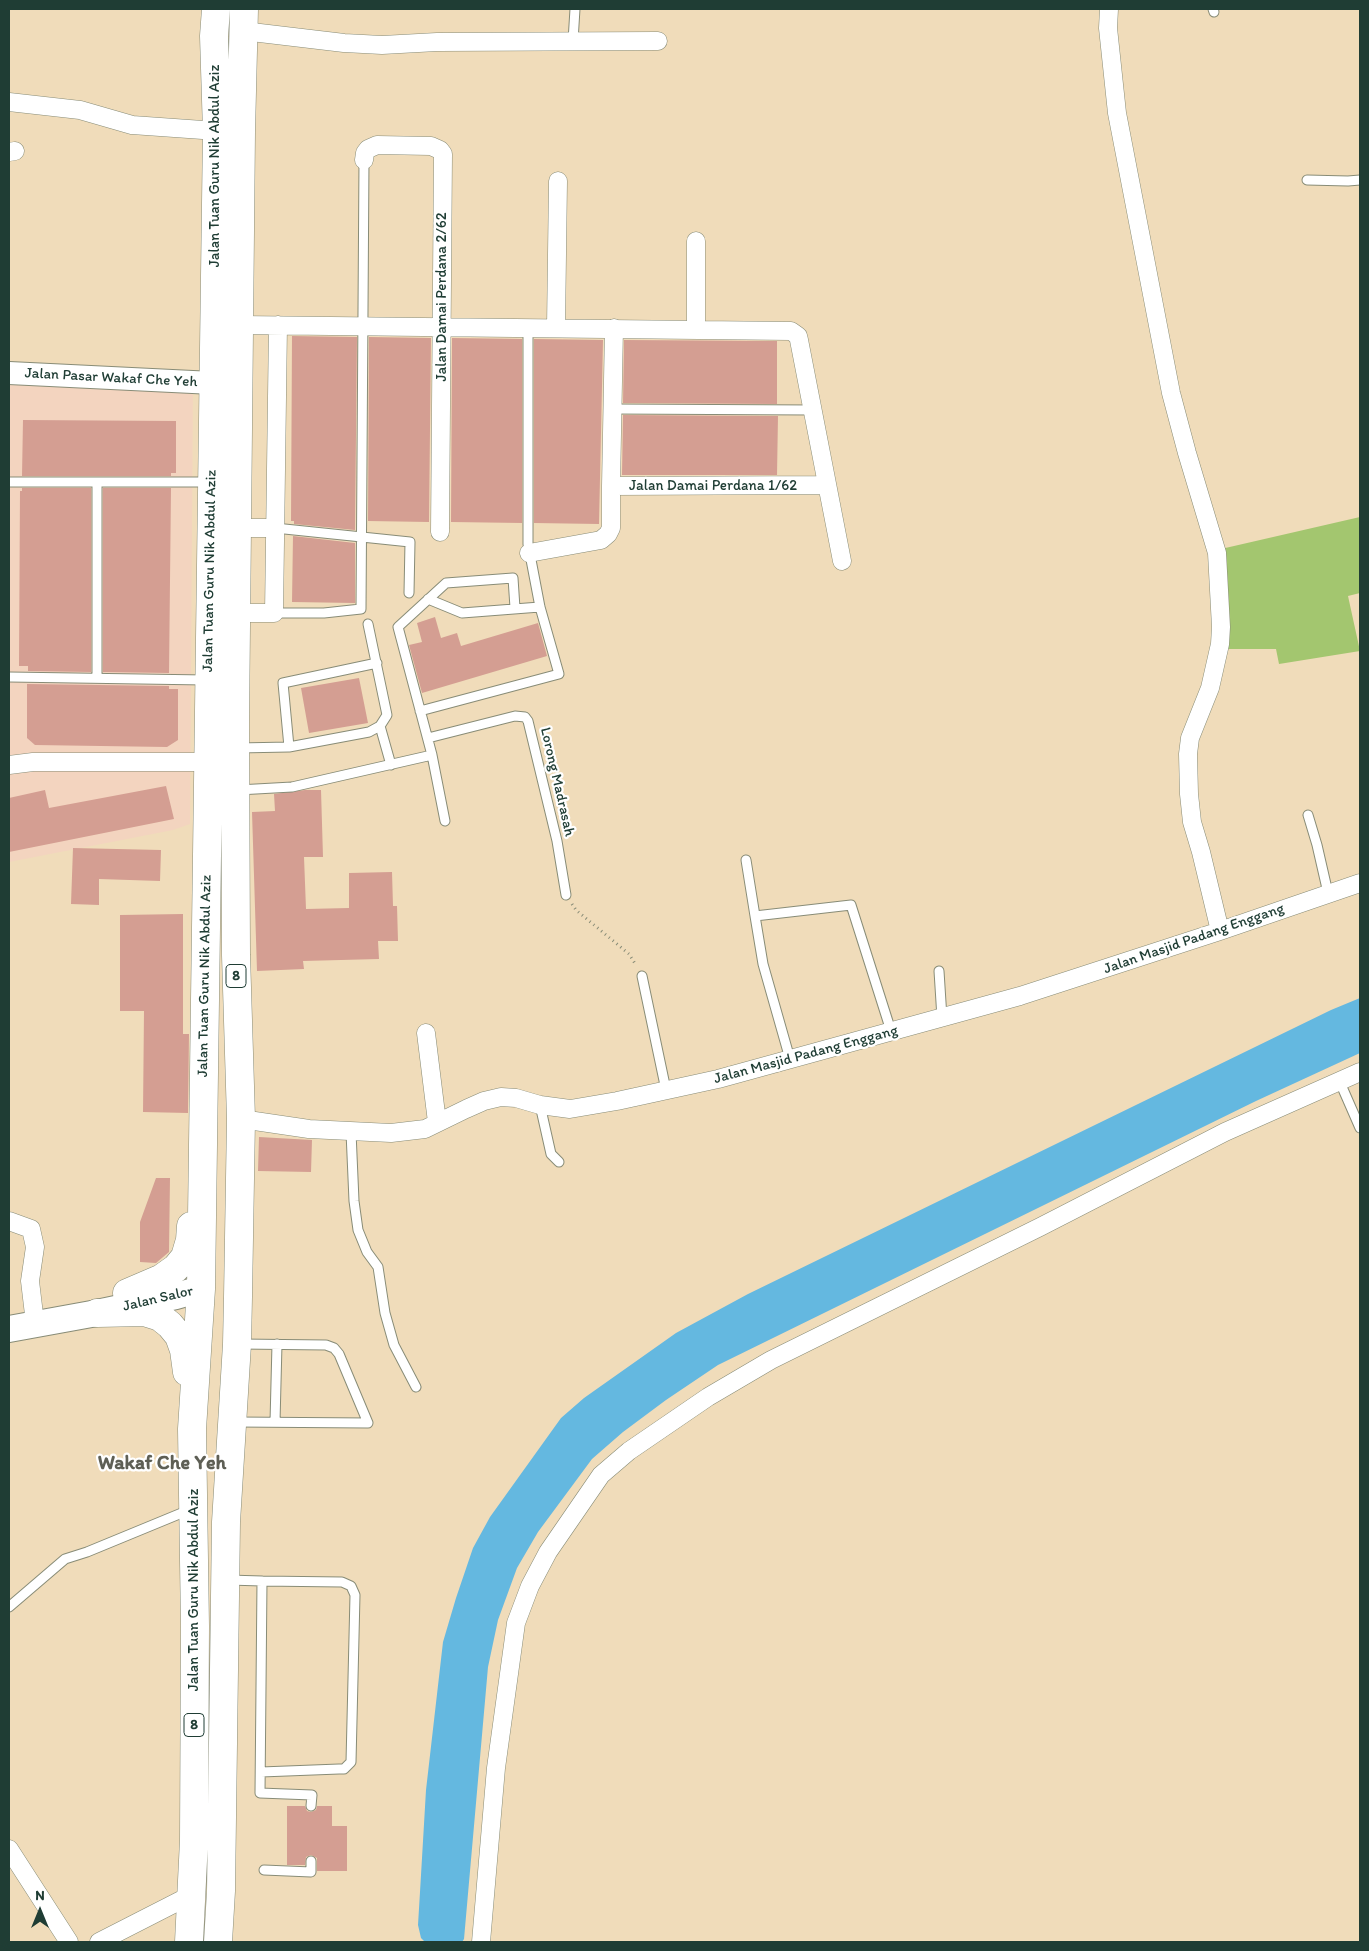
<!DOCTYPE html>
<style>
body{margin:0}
#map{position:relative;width:1369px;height:1951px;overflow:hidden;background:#f0dcba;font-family:Itim,sans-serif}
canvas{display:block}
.frame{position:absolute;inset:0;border:10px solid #1f3d34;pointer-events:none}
.north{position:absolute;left:15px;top:1886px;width:50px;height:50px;-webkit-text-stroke:4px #fff;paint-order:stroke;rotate:0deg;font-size:14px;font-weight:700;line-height:20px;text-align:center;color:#1f3d34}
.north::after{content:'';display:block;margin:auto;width:18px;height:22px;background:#1f3d34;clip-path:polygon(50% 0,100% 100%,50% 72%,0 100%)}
</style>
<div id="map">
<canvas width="1369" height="1951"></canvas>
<div class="frame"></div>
<div class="north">N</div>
</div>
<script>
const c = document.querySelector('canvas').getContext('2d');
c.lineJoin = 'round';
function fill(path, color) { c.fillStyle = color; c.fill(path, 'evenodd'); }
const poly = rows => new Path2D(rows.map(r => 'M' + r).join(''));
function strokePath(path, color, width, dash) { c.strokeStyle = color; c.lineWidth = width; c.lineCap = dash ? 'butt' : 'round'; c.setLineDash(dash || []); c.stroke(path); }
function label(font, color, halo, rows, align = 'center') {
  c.font = font + ' Itim,sans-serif'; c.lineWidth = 4.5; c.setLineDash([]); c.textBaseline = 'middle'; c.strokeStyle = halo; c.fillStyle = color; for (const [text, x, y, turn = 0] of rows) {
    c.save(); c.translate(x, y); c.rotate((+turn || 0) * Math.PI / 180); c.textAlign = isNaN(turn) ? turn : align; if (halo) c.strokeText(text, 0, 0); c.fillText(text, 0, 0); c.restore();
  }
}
const built = poly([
 [9,373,193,381,190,824,173,830,9,862]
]);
const green = poly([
 [1360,517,1360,593,1348,596,1360,651,1279,664,1276,649,1227,649,1221,549]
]);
const water = poly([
 [1360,998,1360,1053,1256,1101,718,1365,666,1400,623,1432,592,1459,538,1532,517,1568,498,1620,488,1667,464,1939,462,1942,425,1942,421,1938,418,1925,420,1892,426,1790,443,1642,456,1598,473,1548,490,1517,561,1418,584,1398,676,1333,748,1294,1331,1010]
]);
const building = poly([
 [292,336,357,337,355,530,294,524,294,521,291,521],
 [369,337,431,338,429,522,368,521],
 [452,338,522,339,522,523,451,522],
 [534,339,603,340,599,524,534,523],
 [624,340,777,341,777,404,623,403],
 [623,415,778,416,777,475,622,475],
 [23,420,176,421,176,473,171,473,171,476,22,476],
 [22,488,91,488,91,672,28,671,28,666,19,666,20,491,22,491],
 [103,488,171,488,169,673,103,672],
 [293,536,355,543,355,603,292,602],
 [435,617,441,638,457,633,461,646,538,623,547,656,422,693,409,645,422,642,417,623],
 [359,678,368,723,309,733,301,688],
 [27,684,169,686,169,689,178,689,178,740,167,747,35,745,27,738],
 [166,786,174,819,9,852,9,798,45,790,49,808],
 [305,790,321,790,323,857,304,857,306,909,349,908,349,873,392,872,393,906,397,906,398,941,378,941,379,959,303,961,304,969,257,971,252,812,275,811,274,794],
 [73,848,161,850,160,881,99,879,99,905,71,904],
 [183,914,183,1034,189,1034,188,1113,143,1112,144,1011,120,1011,120,915],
 [259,1137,312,1140,311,1172,258,1171],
 [156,1178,170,1178,169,1252,156,1263,140,1262,140,1222],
 [287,1806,305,1806,307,1811,311,1812,316,1810,317,1806,332,1806,332,1826,347,1826,347,1871,317,1871,317,1858,311,1855,306,1857,305,1865,287,1865]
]);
const path = poly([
 [572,904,576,910,629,954,636,965]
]);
const service = poly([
 [1213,9,1214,12],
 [573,41,575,9],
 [1307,180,1348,181,1360,180],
 [612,409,813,410],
 [9,482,208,482],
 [97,482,97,678],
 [275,528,410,542,409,593],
 [428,599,462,613,540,607],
 [274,613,324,613,361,609,364,160],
 [9,677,206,680],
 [420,711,559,674,540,607,528,544,528,327],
 [380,726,391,765],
 [428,738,515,716,525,717,528,721,557,841,566,895],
 [289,747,283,683,377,663],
 [238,748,289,747,369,732,380,726,387,715,368,624],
 [432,755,445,821],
 [238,790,292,787,432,755,398,627,446,583,513,578,515,608],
 [1308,815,1317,845,1328,893],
 [746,860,755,916],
 [939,971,942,1018],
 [642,976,666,1090],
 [790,1059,763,964,755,916,851,905,891,1031],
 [1339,1080,1360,1128],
 [540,1105,551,1154,559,1162],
 [351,1132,354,1201,358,1230,367,1252,378,1267,385,1313,394,1345,416,1387],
 [236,1422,368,1423,339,1354,334,1348,326,1345,240,1344],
 [275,1422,277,1344],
 [228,1580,262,1581,260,1793,312,1795,311,1806],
 [9,1607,65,1559,87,1552,189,1510],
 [261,1772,339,1769,344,1769,351,1762,355,1595,351,1586,342,1582,262,1581],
 [264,1870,311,1872,311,1861]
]);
const minor = poly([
 [1109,9,1108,28,1117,113,1171,393,1187,453,1217,553,1221,627,1220,644,1210,688,1190,738,1188,754,1189,794,1192,822,1201,852,1220,931],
 [243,31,344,43,382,45,437,42,658,41],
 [9,102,80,110,132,125,217,131],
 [9,152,15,151],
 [364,160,365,153,368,149,377,145,431,146,440,150,443,154,440,532],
 [239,325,791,331,798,336,799,340,842,561],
 [556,327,558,181],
 [696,329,696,241],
 [611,486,614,328],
 [237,528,275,528],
 [529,553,601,540,608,534,611,528,611,486,827,485],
 [236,613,274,613,278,325],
 [9,765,33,762,208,762],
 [426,1033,437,1122],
 [241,1119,309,1129,391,1133,425,1129,466,1109,484,1101,501,1097,516,1098,540,1105,570,1109,617,1101,718,1079,1020,996,1220,931,1360,883],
 [9,1221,31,1229,35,1247,30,1281,35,1323],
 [9,1849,69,1942],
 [99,1942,191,1895],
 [481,1942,496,1768,516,1623,530,1586,548,1552,601,1475,629,1451,708,1397,771,1360,1040,1227,1225,1132,1360,1072]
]);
const tertiary = poly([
 [9,373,213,383]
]);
const secondary = poly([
 [9,1329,97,1313,176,1296,201,1289]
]);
const primary = poly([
 [127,1293,162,1278,176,1268,185,1257,190,1240,191,1226],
 [97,1313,144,1312,160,1317,170,1325,179,1336,184,1350,187,1372],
 [189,1942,194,1840,195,1626,192,1429,201,1289,217,131,214,36,216,9],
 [218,1942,221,1891,226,1522,237,1344,238,1297,241,1119,236,955,235,724,241,132,244,9]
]);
const shields = [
 [236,976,20],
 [194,1725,20]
];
const shieldNames = [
 ["8",236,976],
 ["8",194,1725]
];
const streetNames = [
 ["Jalan Tuan Guru Nik Abdul Aziz",215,166,-90],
 ["Jalan Damai Perdana 2/62",442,297,-90],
 ["Jalan Pasar Wakaf Che Yeh",111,378,3],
 ["Jalan Damai Perdana 1/62",713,486],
 ["Jalan Tuan Guru Nik Abdul Aziz",210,571,-89],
 ["Lorong Madrasah",557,782,77],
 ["Jalan Masjid Padang Enggang",1194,939,-19],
 ["Jalan Tuan Guru Nik Abdul Aziz",205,976,-89],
 ["Jalan Masjid Padang Enggang",806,1055,-15],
 ["Jalan Salor",158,1299,-13],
 ["Jalan Tuan Guru Nik Abdul Aziz",194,1590,-90]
];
const districtNames = [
 ["Wakaf Che Yeh",162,1464]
];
fill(built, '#f3d4bf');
fill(green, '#a3c66f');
fill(water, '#64b8e0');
fill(building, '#d49e92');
strokePath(service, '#888c77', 11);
strokePath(minor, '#888c77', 19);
strokePath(tertiary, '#888c77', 24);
strokePath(secondary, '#888c77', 28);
strokePath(primary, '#888c77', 29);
strokePath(path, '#888c77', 3, [1, 4]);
strokePath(service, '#fff', 9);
strokePath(minor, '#fff', 18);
strokePath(tertiary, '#fff', 22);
strokePath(secondary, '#fff', 26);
strokePath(primary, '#fff', 28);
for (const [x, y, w] of shields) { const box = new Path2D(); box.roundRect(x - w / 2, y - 11.5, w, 23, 4); c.fillStyle = '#fff'; c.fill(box); strokePath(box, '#1f3d34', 1); }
label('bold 14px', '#1f3d34', null, shieldNames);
label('15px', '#1f3d34', '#fff', streetNames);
label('bold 20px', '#5e5f55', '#fff', districtNames);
</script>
